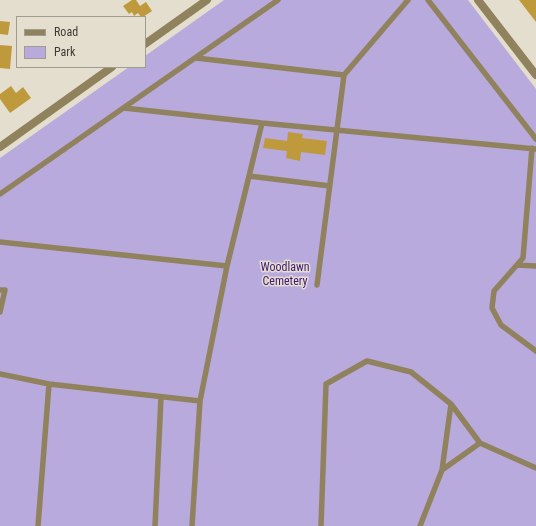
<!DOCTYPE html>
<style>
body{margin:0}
#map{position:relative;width:536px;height:526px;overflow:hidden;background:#e4decf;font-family:"Roboto Condensed",sans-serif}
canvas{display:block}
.legend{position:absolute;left:16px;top:16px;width:130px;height:52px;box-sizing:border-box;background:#e4decf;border:1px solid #a19c91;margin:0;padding:5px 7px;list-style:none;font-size:12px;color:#3d3a35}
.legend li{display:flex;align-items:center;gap:8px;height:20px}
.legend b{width:20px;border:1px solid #a19c91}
</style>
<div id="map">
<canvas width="536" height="526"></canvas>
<ul class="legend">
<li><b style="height:5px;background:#91825e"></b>Road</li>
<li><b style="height:11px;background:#b8aadc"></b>Park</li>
</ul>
</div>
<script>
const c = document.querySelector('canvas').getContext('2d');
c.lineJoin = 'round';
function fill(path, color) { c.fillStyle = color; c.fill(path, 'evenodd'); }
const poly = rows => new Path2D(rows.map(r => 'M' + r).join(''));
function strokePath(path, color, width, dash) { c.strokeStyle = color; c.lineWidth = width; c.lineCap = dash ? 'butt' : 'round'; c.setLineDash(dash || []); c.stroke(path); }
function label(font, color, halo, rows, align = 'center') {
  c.font = font + ' "Roboto Condensed",sans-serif'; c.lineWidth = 3; c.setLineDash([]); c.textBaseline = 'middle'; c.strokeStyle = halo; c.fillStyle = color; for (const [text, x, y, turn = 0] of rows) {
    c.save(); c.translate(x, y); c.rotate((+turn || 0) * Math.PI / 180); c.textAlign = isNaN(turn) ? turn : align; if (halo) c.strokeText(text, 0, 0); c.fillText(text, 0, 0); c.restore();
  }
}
const green = poly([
 [224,0,468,0,536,89,536,526,0,526,0,158,129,67,145,67,145,56]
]);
const building = poly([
 [132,0,136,0,140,6,146,2,152,11,143,17,141,17,138,13,134,16,132,12,129,14,123,6],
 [519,0,536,0,536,22],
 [0,21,10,22,8,35,0,34],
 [0,45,12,46,10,69,0,68],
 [11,86,16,93,23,87,31,98,10,113,0,99,0,94],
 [288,132,303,134,302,138,327,141,325,155,301,152,300,161,286,158,287,151,263,148,265,138,287,141]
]);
const service = poly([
 [428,0,536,139],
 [196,58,344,75],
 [124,108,262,123],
 [532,148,523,258,494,291,492,308,501,325,536,351],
 [249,176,330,186],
 [0,194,278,0],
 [0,242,227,266,262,123,536,149],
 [517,265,536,266],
 [317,285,344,75,408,0],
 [0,290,5,290,0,312],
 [0,374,49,384,38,526],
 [49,384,200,401],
 [442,470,451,404],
 [155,526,161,397],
 [192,526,200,401,227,266],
 [321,526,326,384,367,361,411,372,451,404,480,443],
 [420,526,442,470,480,443,536,468]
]);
const minor = poly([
 [145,44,207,0],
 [0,147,112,67]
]);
const tertiary = poly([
 [478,0,536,75]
]);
const parkNames = [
 ["Woodlawn",285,268],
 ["Cemetery",285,282]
];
fill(green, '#b8aadc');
fill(building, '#bf9a3d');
strokePath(service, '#91825e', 5.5);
strokePath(minor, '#91825e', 8);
strokePath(tertiary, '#91825e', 8);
label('12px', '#431977', '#e4decf', parkNames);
</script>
